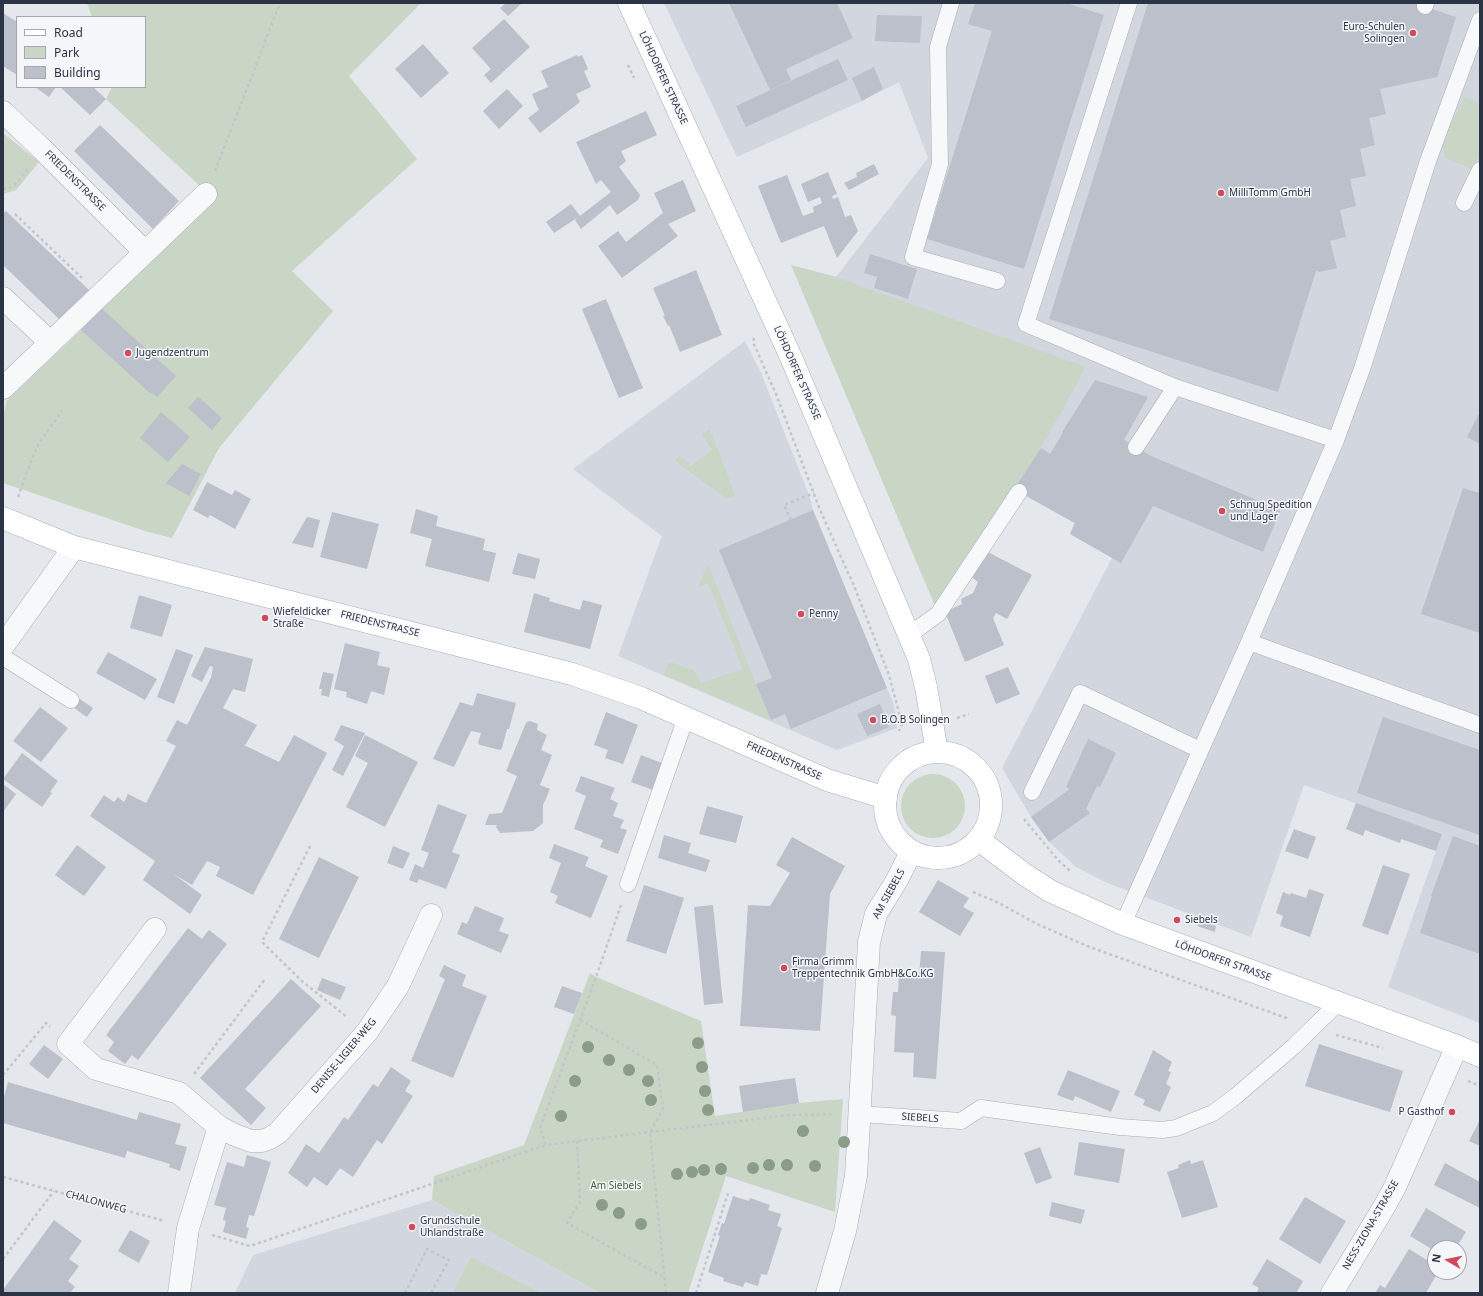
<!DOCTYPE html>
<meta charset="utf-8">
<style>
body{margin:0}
#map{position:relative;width:1483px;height:1296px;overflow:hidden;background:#e4e7ec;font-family:"Noto Sans",sans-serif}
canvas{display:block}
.frame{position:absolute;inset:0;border:4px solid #2b3445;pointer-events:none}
.legend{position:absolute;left:16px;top:16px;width:130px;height:72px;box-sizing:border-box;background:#f4f6f9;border:1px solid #a4a8b1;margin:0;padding:5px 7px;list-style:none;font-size:12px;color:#2b3445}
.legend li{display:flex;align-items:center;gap:8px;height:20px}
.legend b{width:20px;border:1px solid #a4a8b1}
.north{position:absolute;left:1427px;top:1240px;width:40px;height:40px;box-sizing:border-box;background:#f4f6f9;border:1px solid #a4a8b1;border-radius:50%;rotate:279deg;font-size:11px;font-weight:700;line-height:16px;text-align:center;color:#2b3445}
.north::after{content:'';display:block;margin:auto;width:14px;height:18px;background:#d1495b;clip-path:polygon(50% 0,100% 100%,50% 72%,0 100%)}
</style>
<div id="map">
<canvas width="1483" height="1296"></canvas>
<div class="frame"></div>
<ul class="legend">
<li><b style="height:5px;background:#fff"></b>Road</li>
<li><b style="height:11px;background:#c9d6c5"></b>Park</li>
<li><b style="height:11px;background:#bbc0ca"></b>Building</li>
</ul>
<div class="north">N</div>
</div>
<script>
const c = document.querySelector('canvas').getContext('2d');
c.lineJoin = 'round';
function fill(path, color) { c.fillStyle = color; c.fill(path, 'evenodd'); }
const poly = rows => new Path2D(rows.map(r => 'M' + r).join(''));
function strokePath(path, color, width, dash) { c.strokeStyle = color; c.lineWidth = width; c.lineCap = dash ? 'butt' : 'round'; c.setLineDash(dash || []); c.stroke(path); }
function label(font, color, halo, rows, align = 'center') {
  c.font = font + ' "Noto Sans",sans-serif'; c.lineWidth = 3; c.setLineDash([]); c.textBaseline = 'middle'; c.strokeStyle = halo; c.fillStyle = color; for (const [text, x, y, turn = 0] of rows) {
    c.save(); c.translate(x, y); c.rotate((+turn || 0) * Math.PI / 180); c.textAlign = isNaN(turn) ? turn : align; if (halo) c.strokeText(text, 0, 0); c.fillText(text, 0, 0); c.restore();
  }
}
const built = poly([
 [664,3,1480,3,1480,1023,1388,987,1442,834,1304,785,1251,937,1105,882,1076,867,1049,842,1031,817,1002,768,1112,558,1070,534,1074,523,1024,495,791,265,836,277,928,158,899,82,862,101,737,157],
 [745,341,761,373,809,495,813,510,894,705,897,728,837,750,618,656,662,536,573,469],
 [432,1200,600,1293,235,1293,253,1255]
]);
const green = poly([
 [87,3,421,3,349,76,417,159,292,271,333,311,219,448,172,538,145,531,3,483,3,417,7,400,81,330,101,308,214,199,106,99,112,87,145,87,145,17,92,17],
 [1465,97,1480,104,1480,154,1472,169,1445,158,1442,142],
 [3,133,39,162,16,190,3,194],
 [791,265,836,277,1086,367,1041,448,935,606],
 [710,429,735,495,727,499,675,461,680,455,691,466,712,450,702,434],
 [708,564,756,684,771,720,664,675,669,662,694,670,701,683,743,669,708,583,698,587],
 '901 806a32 32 0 1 1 64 0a32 32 0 1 1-64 0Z',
 [590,973,596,977,701,1021,715,1116,799,1103,843,1099,835,1212,726,1176,688,1293,600,1293,432,1200,434,1176,524,1145],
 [471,1257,541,1293,453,1293]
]);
const building = poly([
 [506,3,522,3,508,16,500,8],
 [729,3,837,3,853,38,786,69,791,80,770,90],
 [975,3,1066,3,1104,15,1024,269,927,239,992,31,968,24],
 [1148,3,1414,3,1456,17,1437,77,1380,89,1386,114,1369,118,1375,145,1360,149,1366,176,1350,179,1356,206,1340,210,1346,237,1330,241,1337,268,1320,272,1316,271,1278,392,1049,319],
 [3,13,17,22,17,75,3,66],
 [877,15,922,16,920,43,875,41],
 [504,19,530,47,491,83,484,75,491,69,472,48],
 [423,44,449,73,421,98,395,69],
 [577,55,578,57,582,55,588,69,584,71,591,87,576,94,580,102,540,133,528,118,539,110,532,94,548,87,541,71],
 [838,59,848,80,746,127,736,106],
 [874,67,883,89,862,101,852,78],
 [35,87,56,87,49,97],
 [60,87,93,87,106,99,90,115],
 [507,89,523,106,499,129,483,111],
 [646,111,657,135,621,151,626,161,619,167,640,195,638,200,617,215,610,205,581,229,575,220,580,216,554,233,546,222,571,204,580,216,611,192,601,180,596,184,576,142],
 [100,125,179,201,153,229,74,151],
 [874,164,879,174,849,190,844,183,857,177,856,173],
 [828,172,837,194,832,196,833,199,838,197,845,217,851,215,858,231,837,258,824,226,781,243,758,186,787,175,803,216,814,212,813,207,822,203,820,197,808,202,801,184],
 [683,180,696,211,668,224,678,236,622,278,598,246,618,231,626,242,663,213,654,193],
 [6,211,89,290,59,319,3,265,3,214],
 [870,254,917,269,908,299,874,288,877,277,864,273],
 [696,270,722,335,680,352,669,325,668,326,663,316,665,316,653,288],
 [606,299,643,388,619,398,582,309],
 [101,308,176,376,157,397,152,393,151,394,81,330],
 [1095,380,1148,397,1124,440,1151,456,1264,503,1263,504,1280,511,1263,552,1153,506,1121,563,1070,534,1075,523,1014,489,1041,448,1050,454,1063,433,1062,432],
 [198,397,222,418,212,430,188,408],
 [161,412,190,437,168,462,140,438],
 [1480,412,1480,444,1467,437],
 [182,464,201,474,189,496,166,483],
 [207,482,232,495,235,490,251,499,235,529,210,515,208,518,193,510],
 [1463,488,1480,493,1480,633,1421,614],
 [416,509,438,516,436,526,485,539,483,550,496,553,489,582,425,566,432,539,410,533],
 [813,510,887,688,791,729,785,714,771,720,756,684,772,678,719,550],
 [332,512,379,524,367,569,320,557],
 [307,517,320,520,313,548,292,543],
 [984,550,1032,575,1007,619,996,613,993,618,1004,645,965,662,945,612,962,604,961,599,973,593,978,582,969,575],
 [518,553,540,559,535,579,512,574],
 [534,593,550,598,549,601,580,610,583,600,602,605,590,649,524,632],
 [139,595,172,605,162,637,130,628],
 [345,643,380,652,377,665,390,668,384,695,371,691,367,704,346,697,347,692,334,689],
 [205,647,253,659,245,692,233,689,223,708,257,725,246,744,244,745,279,762,294,735,327,753,253,895,216,876,220,867,207,861,192,885,172,873,202,895,190,914,143,880,155,861,90,816,104,795,114,802,118,797,124,802,128,794,146,803,176,746,166,741,177,720,187,725,211,678,213,667,210,666,202,682,191,676],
 [176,649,193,655,174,704,157,697],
 [108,652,157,679,145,700,96,673],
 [1008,667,1020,694,996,704,985,676],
 [323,672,334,674,329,697,321,695,322,689,319,689],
 [477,693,516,703,509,729,507,729,502,748,500,750,480,745,478,743,481,733,471,731,454,767,433,759,460,702,473,706],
 [74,695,93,708,87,717,68,704],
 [880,704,889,727,867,736,857,714],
 [40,707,68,728,41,762,13,741],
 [606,712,638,725,623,764,605,758,608,750,594,745],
 [1383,717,1480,750,1480,835,1357,793],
 [530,721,538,724,537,730,547,735,541,750,552,755,540,785,550,789,543,805,543,823,533,831,500,833,496,827,497,825,485,825,489,814,502,813,517,776,506,771,525,725,527,722],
 [341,725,365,733,343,776,332,770,344,746,334,740],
 [365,735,418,762,385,827,346,807,368,763,355,756],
 [1088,739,1116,753,1100,787,1097,786,1086,809,1090,813,1049,842,1031,817,1070,789,1066,787],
 [22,753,58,781,50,792,52,793,42,807,3,779],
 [641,755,662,763,653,790,631,782],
 [581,776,615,788,610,799,618,803,613,816,624,820,620,828,627,830,618,854,600,847,603,840,574,829,586,796,575,791],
 [3,784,16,794,3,812],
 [1356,803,1442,834,1436,851,1401,839,1400,843,1365,830,1363,836,1346,829],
 [438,804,467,815,452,852,460,855,446,889,419,879,417,883,409,880,415,864,423,868,429,853,421,850],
 [707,806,743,816,736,843,699,834],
 [1294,829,1316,837,1308,859,1285,851],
 [664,835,691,843,688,853,710,860,706,872,658,858],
 [1453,836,1480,846,1480,954,1420,933,1432,896,1431,896],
 [792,837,845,866,830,894,820,1031,740,1026,748,905,770,906,790,873,776,865],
 [554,844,589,857,585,866,608,876,591,918,555,903,558,896,550,892,561,863,549,858],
 [77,845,106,867,84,896,55,875],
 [393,846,410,853,403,869,387,863],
 [319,857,359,877,319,958,279,939],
 [1383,865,1410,874,1388,935,1362,926],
 [938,880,969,898,963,907,974,913,960,936,919,912],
 [644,885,684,898,666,954,626,941],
 [1309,889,1324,894,1310,937,1280,926,1283,916,1276,913,1283,892,1290,895,1291,893,1306,898],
 [713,905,723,1003,704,1005,694,907],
 [475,906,504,918,499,931,509,935,501,953,457,934,462,922,467,924],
 [1200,920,1216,926,1215,932,1197,926],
 [188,928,202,939,209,930,227,944,138,1060,132,1055,125,1064,108,1051,114,1042,106,1035],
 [921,951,945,952,936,1079,913,1077,914,1053,894,1052,896,1016,891,1015,893,992,898,992,899,976,919,977],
 [444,965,466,975,462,986,487,996,453,1078,411,1061,445,979,439,976],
 [322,978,346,987,340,1000,317,990],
 [291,979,321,1006,245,1089,266,1108,251,1125,200,1078],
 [562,986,582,993,574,1014,554,1007],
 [1319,1044,1403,1071,1390,1112,1305,1086],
 [44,1045,63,1059,48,1079,29,1064],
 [1153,1050,1172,1062,1168,1071,1171,1072,1166,1084,1171,1087,1160,1112,1143,1105,1145,1100,1134,1095],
 [391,1067,411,1081,405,1091,413,1096,382,1144,377,1140,353,1177,340,1168,327,1186,314,1177,307,1187,288,1173,306,1144,319,1153,344,1117,348,1120,373,1084,378,1087],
 [1068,1070,1120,1091,1111,1112,1075,1096,1073,1101,1057,1095],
 [795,1078,799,1103,743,1112,739,1086],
 [8,1082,137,1120,139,1112,181,1124,175,1144,187,1147,180,1171,169,1167,170,1164,127,1151,125,1158,3,1123,3,1101],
 [1480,1120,1480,1146,1469,1141],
 [1079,1142,1125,1149,1119,1183,1074,1175],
 [1040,1147,1052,1178,1036,1184,1024,1153],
 [247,1155,271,1162,254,1216,249,1215,246,1227,249,1228,246,1239,223,1232,226,1221,223,1220,226,1208,214,1205,227,1162,244,1167],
 [1190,1160,1191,1164,1203,1160,1218,1207,1182,1218,1167,1172,1179,1168,1178,1165],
 [1445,1163,1480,1182,1480,1208,1434,1185],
 [733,1196,749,1201,750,1198,770,1205,768,1210,781,1214,777,1226,782,1228,767,1275,761,1274,758,1286,745,1282,743,1287,723,1281,724,1278,708,1272,720,1236,718,1235,722,1223,724,1224],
 [1305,1197,1346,1221,1320,1264,1279,1239],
 [1052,1202,1085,1210,1081,1224,1049,1216],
 [1426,1208,1466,1232,1456,1248,1435,1248,1435,1251,1410,1236],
 [54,1220,82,1241,69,1259,79,1266,68,1281,75,1287,70,1293,3,1293,3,1290],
 [130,1230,150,1241,139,1263,118,1251],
 [1409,1249,1435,1265,1435,1272,1438,1272,1426,1293,1375,1293,1380,1285,1385,1288],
 [1267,1259,1303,1281,1297,1292,1299,1293,1256,1293,1259,1288,1252,1284]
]);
const path = poly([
 [628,65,634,78],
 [215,171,280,3],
 [3,189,14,186,28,169],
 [15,214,82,278],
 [754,338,753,342,776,394,820,510,854,586,889,675,902,724,899,731],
 [18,497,31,461,39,443,62,411],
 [791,520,784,505,814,493],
 [957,718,969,714],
 [1024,819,1058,860,1070,871],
 [310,846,262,942,303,982,347,1017],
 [973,892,999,903,1037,924,1087,946,1289,1019],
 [621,905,596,977,540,1128,546,1145,788,1115,835,1114],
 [580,1020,657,1065,663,1108,650,1133,666,1293],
 [1336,1035,1383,1048],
 [194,1074,265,979],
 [3,1075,46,1023,50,1027],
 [1468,1081,1480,1086],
 [577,1141,580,1202,567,1223,665,1278],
 [3,1177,165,1221],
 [212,1235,250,1246,546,1145],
 [3,1259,54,1191],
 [405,1293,427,1249,449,1260,431,1293],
 [696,1293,729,1190]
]);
const lane = poly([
 [951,3,938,47,940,164,913,257,997,281],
 [1129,3,1026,324,1175,387,1336,440,1362,369,1428,161,1480,20],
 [1425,6,1426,3],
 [1464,203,1480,170],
 [1136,447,1175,387],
 [909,635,938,614,1019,492],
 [1249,642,1480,725],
 [3,657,71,700],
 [1032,792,1080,693,1200,750],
 [628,884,686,717],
 [1123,924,1249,642,1336,440],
 [860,1114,961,1121,981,1108,1120,1127,1162,1130,1176,1128,1213,1113,1236,1096,1293,1047,1339,1002]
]);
const street = poly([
 [3,112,40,147,145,252],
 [3,298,50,342],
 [3,388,206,194],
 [3,646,74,547],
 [155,929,68,1044,96,1069,179,1093,219,1127],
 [179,1293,188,1228,219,1127,235,1135,251,1141,262,1141,270,1138,278,1133,367,1032,398,986,431,915],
 [827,1293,845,1231,856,1176,869,942,876,914,897,880,911,852],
 [1332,1293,1384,1207,1395,1187,1457,1046]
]);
const secondary = poly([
 [629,3,790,355,919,659,926,687,937,752],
 [3,518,74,547,572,674,641,698,827,780,886,798],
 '885 805a53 53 0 1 1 106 0a53 53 0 1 1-106 0Z',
 [979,840,1024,874,1050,891,1123,924,1457,1046,1480,1056]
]);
const trees = [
 [698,1043],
 [588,1047],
 [609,1060],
 [702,1067],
 [629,1070],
 [575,1081],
 [648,1081],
 [705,1091],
 [651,1100],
 [708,1110],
 [561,1116],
 [803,1131],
 [844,1142],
 [769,1165],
 [787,1165],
 [815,1166],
 [753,1168],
 [721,1169],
 [704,1170],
 [692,1172],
 [677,1174],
 [602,1205],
 [619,1213],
 [641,1224]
];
const markers = [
 [1413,33,4,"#d1495b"],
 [1221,193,4,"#d1495b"],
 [128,353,4,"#d1495b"],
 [1222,511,4,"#d1495b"],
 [801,614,4,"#d1495b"],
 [265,618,4,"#d1495b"],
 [873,720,4,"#d1495b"],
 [1177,920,4,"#d1495b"],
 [784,968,4,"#d1495b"],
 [1452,1112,4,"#d1495b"],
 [412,1227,4,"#d1495b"]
];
const poiNames = [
 ["Euro-Schulen",1405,27,"right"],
 ["Solingen",1405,39,"right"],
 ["MilliTomm GmbH",1229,193],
 ["Jugendzentrum",136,353],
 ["Schnug Spedition",1230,505],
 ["und Lager",1230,517],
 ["Wiefeldicker",273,612],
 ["Straße",273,624],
 ["Penny",809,614],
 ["B.O.B Solingen",881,720],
 ["Siebels",1185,920],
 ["Firma Grimm",792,962],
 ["Treppentechnik GmbH&Co.KG",792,974],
 ["P Gasthof",1444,1112,"right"],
 ["Grundschule",420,1221],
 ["Uhlandstraße",420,1233]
];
const streetNames = [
 ["LÖHDORFER STRASSE",663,78,65],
 ["FRIEDENSTRASSE",75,181,45],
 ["LÖHDORFER STRASSE",797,373,66],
 ["FRIEDENSTRASSE",380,624,14],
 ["FRIEDENSTRASSE",784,761,24],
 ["AM SIEBELS",889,894,-61],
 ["LÖHDORFER STRASSE",1223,961,20],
 ["DENISE-LIGIER-WEG",344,1056,-50],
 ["SIEBELS",920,1118,4],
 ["CHALONWEG",96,1202,15],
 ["NESS-ZIONA-STRASSE",1371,1225,-60]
];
const parkNames = [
 ["Am Siebels",616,1186]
];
fill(built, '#d2d6de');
fill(green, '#c9d6c5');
fill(building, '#bbc0ca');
strokePath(lane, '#a9aeb7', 17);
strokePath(street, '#a9aeb7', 23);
strokePath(secondary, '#a9aeb7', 23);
strokePath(path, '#c2c5cb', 2.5, [3, 3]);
strokePath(lane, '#f7f8fa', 16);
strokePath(street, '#f7f8fa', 22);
strokePath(secondary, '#fff', 22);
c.fillStyle = '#899d89';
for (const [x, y] of trees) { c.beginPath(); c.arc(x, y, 6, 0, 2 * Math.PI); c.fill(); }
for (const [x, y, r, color] of markers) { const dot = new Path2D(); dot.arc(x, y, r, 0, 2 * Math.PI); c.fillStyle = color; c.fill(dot); strokePath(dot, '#f4f6f9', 1.5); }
label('10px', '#2b3445', '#f4f6f9', poiNames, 'left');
label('10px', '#2b3445', '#f4f6f9', streetNames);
label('10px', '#3f6138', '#f4f6f9', parkNames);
</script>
